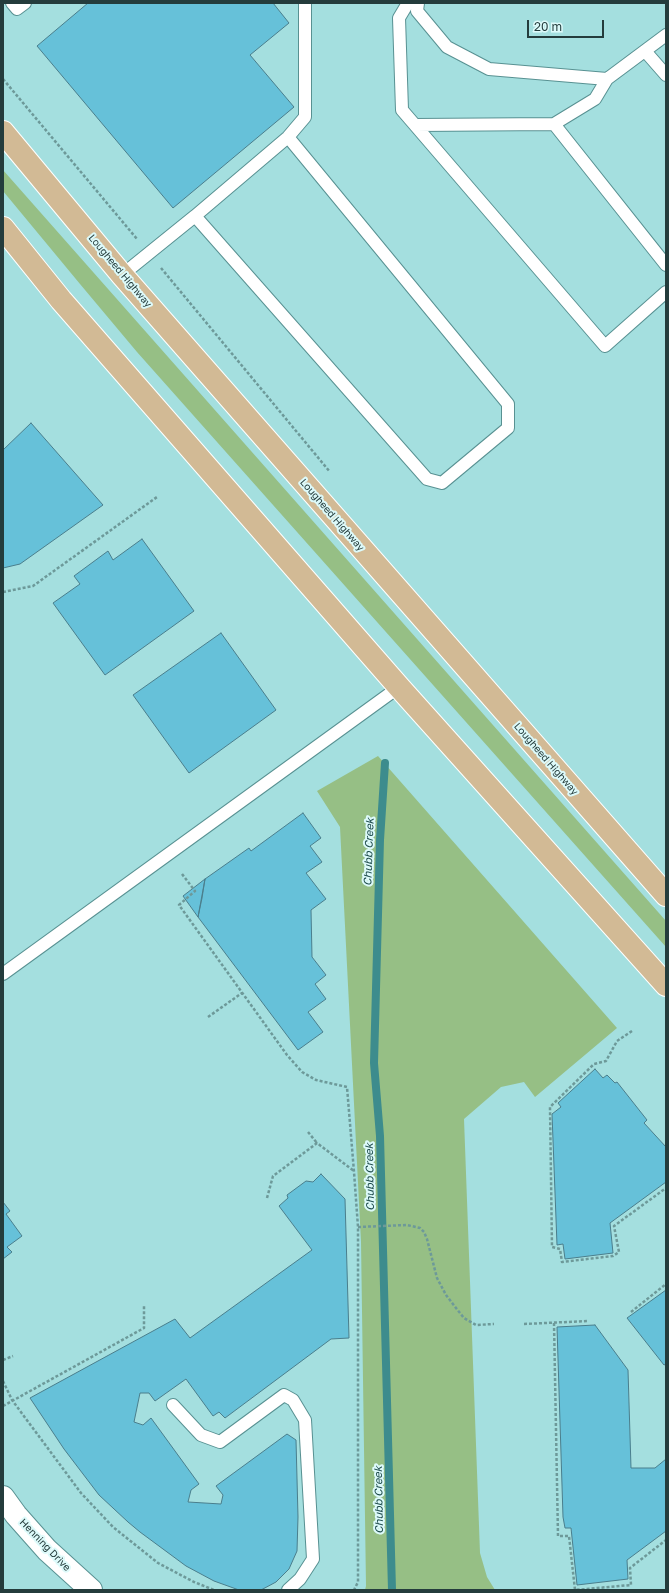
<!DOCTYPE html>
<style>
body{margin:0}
#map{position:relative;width:669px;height:1593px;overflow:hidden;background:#a4dfdf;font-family:"Golos Text",sans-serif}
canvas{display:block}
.frame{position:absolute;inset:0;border:4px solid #243c3c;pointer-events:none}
.scale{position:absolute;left:527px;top:20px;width:77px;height:18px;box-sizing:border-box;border:2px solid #243c3c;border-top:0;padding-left:5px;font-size:12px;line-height:14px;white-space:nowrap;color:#243c3c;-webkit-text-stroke:3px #ddfafa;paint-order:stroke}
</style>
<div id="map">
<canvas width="669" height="1593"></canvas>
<div class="frame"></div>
<div class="scale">20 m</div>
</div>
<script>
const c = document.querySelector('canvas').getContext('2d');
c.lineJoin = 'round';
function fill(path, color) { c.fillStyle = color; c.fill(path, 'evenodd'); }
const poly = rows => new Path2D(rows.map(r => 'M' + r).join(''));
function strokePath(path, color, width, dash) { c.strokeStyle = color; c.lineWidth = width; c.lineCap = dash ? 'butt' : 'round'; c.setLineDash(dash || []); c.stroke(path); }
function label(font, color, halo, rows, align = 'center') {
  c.font = font + ' "Golos Text",sans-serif'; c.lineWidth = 4; c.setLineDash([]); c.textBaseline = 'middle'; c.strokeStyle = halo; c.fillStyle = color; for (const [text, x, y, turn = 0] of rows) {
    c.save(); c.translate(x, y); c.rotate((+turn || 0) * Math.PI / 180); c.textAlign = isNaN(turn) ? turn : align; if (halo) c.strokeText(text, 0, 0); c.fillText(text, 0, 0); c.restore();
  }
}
const green = poly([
 [3,170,666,921,666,947,137,352,80,284,3,191],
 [378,756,617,1028,535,1097,524,1082,501,1087,464,1119,480,1553,487,1577,495,1590,365,1590,366,1586,361,1242,340,827,317,791]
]);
const stream = poly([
 [385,763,380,840,374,1063,380,1136,392,1590]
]);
const building = poly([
 [88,3,273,3,289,23,250,55,294,107,173,208,37,46,88,3],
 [31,423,103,505,20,564,3,568,3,450,31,423],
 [142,539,194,611,105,675,53,603,80,584,74,576,108,551,113,560,142,539],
 [221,633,276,710,189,773,133,695,221,633],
 [303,813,321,838,310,846,322,862,306,873,326,899,311,910,312,957,326,975,315,984,326,999,308,1012,323,1032,298,1050,198,917,205,879,249,848,251,851,303,813],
 [205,879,202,898,198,917,183,896,205,879],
 [595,1069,603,1078,607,1075,615,1083,617,1082,647,1120,644,1123,666,1147,666,1182,610,1223,613,1253,565,1259,563,1244,557,1245,552,1114,561,1107,558,1103,595,1069],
 [321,1174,345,1199,349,1338,331,1339,225,1418,219,1412,213,1416,186,1379,155,1401,149,1393,140,1393,134,1422,143,1425,151,1418,199,1484,191,1490,188,1502,221,1504,223,1495,216,1486,287,1434,296,1440,298,1517,297,1551,289,1569,276,1582,261,1590,239,1590,214,1581,186,1566,140,1532,128,1522,99,1495,64,1449,30,1398,175,1319,190,1338,312,1250,279,1206,288,1198,287,1195,306,1181,313,1182,321,1174],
 [3,1202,10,1211,6,1214,22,1236,7,1247,12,1252,3,1259,3,1202],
 [666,1290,666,1364,664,1365,627,1318,666,1290],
 [595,1325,628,1370,631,1468,655,1468,666,1459,666,1531,627,1560,628,1579,577,1585,571,1528,565,1528,563,1517,557,1327,595,1325]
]);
const path = poly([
 [3,79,137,239],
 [161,268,330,472],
 [3,592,33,586,157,497],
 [182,874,195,891,179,905,287,1055,302,1072,316,1080,347,1087,354,1172,358,1227,358,1582,354,1590],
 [208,1017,242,993],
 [632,1031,617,1041,606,1061,594,1064,550,1107,552,1247,560,1249,562,1262,613,1256,619,1252,614,1226,666,1188],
 [308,1132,317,1143],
 [267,1198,273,1176,317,1143,354,1171],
 [358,1227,407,1225,420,1228,424,1232,427,1239,437,1278,446,1295,456,1308,464,1318,476,1325,494,1324],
 [631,1312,666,1284],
 [554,1323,558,1536,569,1536,575,1590,631,1585,630,1568,666,1540],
 [524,1324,588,1321],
 [3,1360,13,1356],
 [3,1381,12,1400,81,1493,113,1527,158,1563,194,1582,214,1590],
 [3,1406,144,1328,144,1306]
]);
const lane = poly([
 [12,3,17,9,25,3],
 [408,3,399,18,402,110,605,346,666,292],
 [418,3,417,11,447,47,489,69,607,79,666,35],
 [645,51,666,75],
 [554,124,595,99,607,79],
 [415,125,554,124,666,265],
 [195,216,427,479,442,483,508,428,508,404,288,137],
 [122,275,195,216,288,137,305,117,305,3],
 [3,974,399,687],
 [173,1405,201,1435,220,1442,284,1395,293,1400,305,1420,313,1559,300,1579,288,1590]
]);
const secondary = poly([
 [3,1497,16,1515,47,1550,91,1590]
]);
const primary = poly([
 [3,132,122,275,666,895],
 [3,228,61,300,399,687,666,985]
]);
const streetNames = [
 ["Lougheed Highway",120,271,50],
 ["Lougheed Highway",332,515,49],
 ["Lougheed Highway",546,759,49],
 ["Henning Drive",45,1545,46]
];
const waterNames = [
 ["Chubb Creek",369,852,-88],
 ["Chubb Creek",370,1177,-91],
 ["Chubb Creek",379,1500,-91]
];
fill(green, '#96bf85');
strokePath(stream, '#3d8c8d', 8);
fill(building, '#66c1d9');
strokePath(building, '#4a7e8c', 1);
strokePath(lane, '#589192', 14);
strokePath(secondary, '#589192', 24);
strokePath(primary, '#fff', 24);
strokePath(path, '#6d9999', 2.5, [3, 2]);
strokePath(lane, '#fff', 12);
strokePath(secondary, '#fff', 22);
strokePath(primary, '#d2ba95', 22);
label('10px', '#243c3c', '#ddfafa', streetNames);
label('italic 11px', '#1f4c4d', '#ddfafa', waterNames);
</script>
